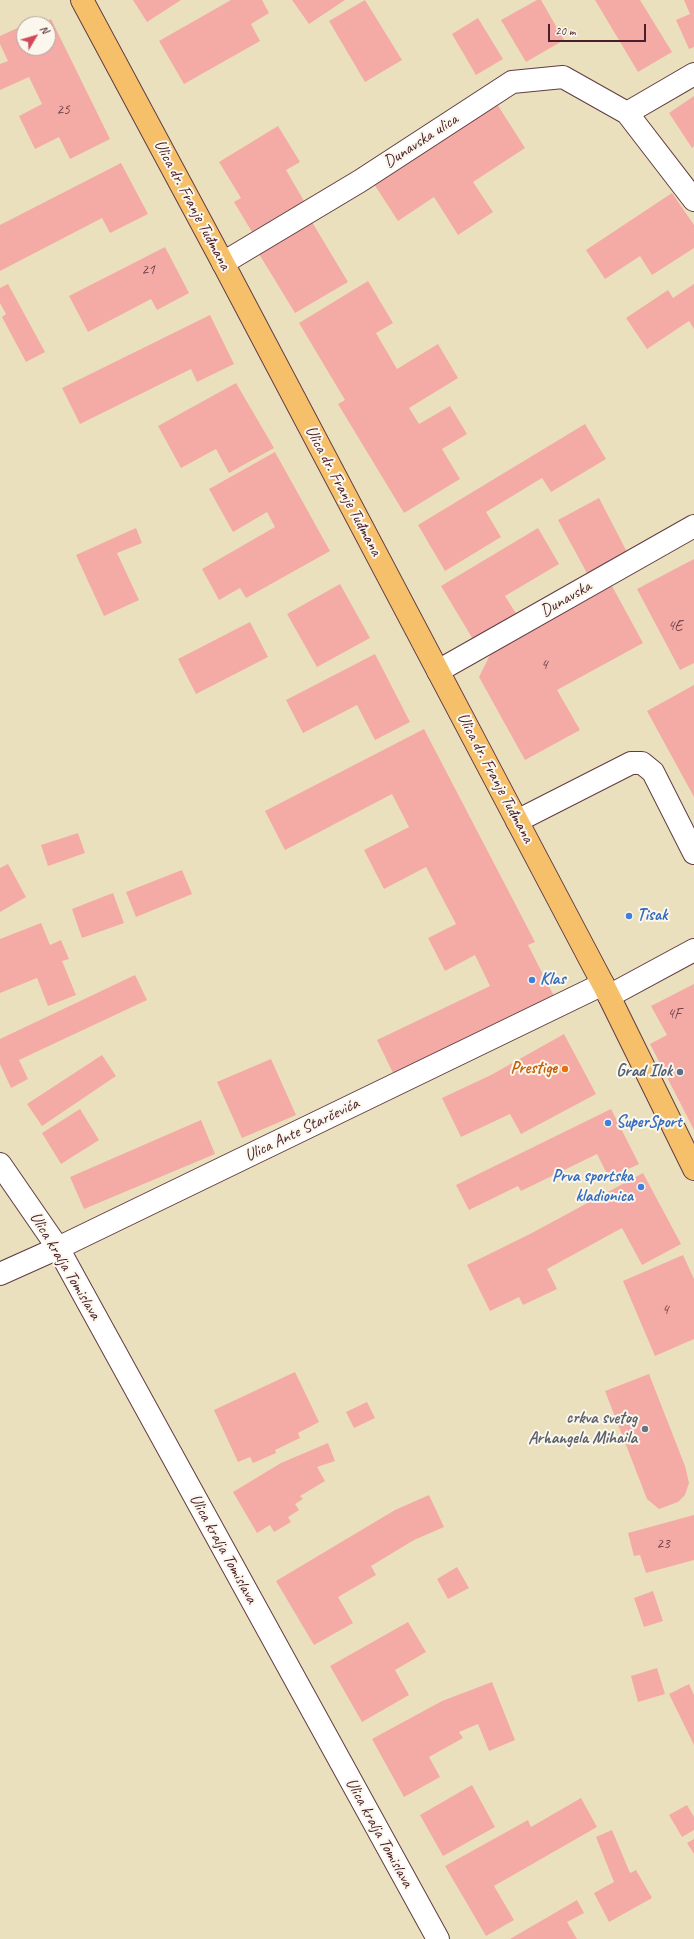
<!DOCTYPE html>
<meta charset="utf-8">
<style>
body{margin:0}
#map{position:relative;width:694px;height:1939px;overflow:hidden;background:#ebe0bd;font-family:Caveat,sans-serif}
canvas{display:block}
.north{position:absolute;left:16px;top:16px;width:40px;height:40px;box-sizing:border-box;background:#fbf7ec;border:1px solid #b4a19f;border-radius:50%;rotate:52deg;font-size:11px;font-weight:700;line-height:16px;text-align:center;color:#4a1f2b}
.north::after{content:'';display:block;margin:auto;width:14px;height:18px;background:#d1495b;clip-path:polygon(50% 0,100% 100%,50% 72%,0 100%)}
.scale{position:absolute;left:548px;top:24px;width:98px;height:18px;box-sizing:border-box;border:2px solid #4a1f2b;border-top:0;padding-left:5px;font-size:12px;line-height:14px;white-space:nowrap;color:#4a1f2b;-webkit-text-stroke:3px #fbf7ec;paint-order:stroke}
</style>
<div id="map">
<canvas width="694" height="1939"></canvas>
<div class="north">N</div>
<div class="scale">20 m</div>
</div>
<script>
const c = document.querySelector('canvas').getContext('2d');
c.lineJoin = 'round';
function fill(path, color) { c.fillStyle = color; c.fill(path, 'evenodd'); }
const poly = rows => new Path2D(rows.map(r => 'M' + r).join(''));
function strokePath(path, color, width, dash) { c.strokeStyle = color; c.lineWidth = width; c.lineCap = dash ? 'butt' : 'round'; c.setLineDash(dash || []); c.stroke(path); }
function label(font, color, halo, rows, align = 'center') {
  c.font = font + ' Caveat,sans-serif'; c.lineWidth = 4; c.setLineDash([]); c.textBaseline = 'middle'; c.strokeStyle = halo; c.fillStyle = color; for (const [text, x, y, turn = 0] of rows) {
    c.save(); c.translate(x, y); c.rotate((+turn || 0) * Math.PI / 180); c.textAlign = isNaN(turn) ? turn : align; if (halo) c.strokeText(text, 0, 0); c.fillText(text, 0, 0); c.restore();
  }
}
const building = poly([
 [133,0,181,0,147,22],
 [231,0,262,0,269,13,251,24,260,41,184,84,159,41],
 [292,0,345,0,309,24],
 [365,0,402,60,365,82,329,21],
 [537,0,541,0,564,40,526,62,501,20],
 [595,0,640,0,672,52,638,72],
 [684,0,694,0,694,47,689,49,676,20,690,14],
 [478,18,503,59,476,75,452,34],
 [51,19,110,139,70,159,59,137,35,149,19,116,42,104,29,77,0,90,0,64,8,61,0,44,0,36,24,25,24,48,48,48,48,24,41,24],
 [694,96,694,146,692,148,669,113],
 [497,104,525,148,473,182,493,212,458,235,434,197,398,221,374,184],
 [278,126,300,162,286,170,304,201,252,232,234,202,241,198,219,162],
 [121,163,148,214,110,233,102,218,0,271,0,225],
 [672,193,694,225,694,248,652,275,640,256,605,279,586,250],
 [312,222,348,282,295,313,259,254],
 [165,247,189,293,157,310,151,299,88,332,69,296],
 [368,281,393,323,376,333,397,369,438,344,458,378,409,408,419,424,450,406,467,434,442,449,460,479,404,513,338,404,345,400,299,323],
 [8,284,45,352,26,362,2,317,6,314,0,303,0,288],
 [694,284,694,329,689,321,647,349,626,318,668,290,673,298],
 [210,315,234,364,197,382,191,369,80,424,62,388],
 [236,383,274,448,229,473,216,449,181,468,158,426],
 [585,424,606,459,551,492,542,478,486,512,501,537,445,571,418,525],
 [275,452,330,551,246,598,240,588,219,600,202,569,275,527,267,512,233,532,209,489],
 [599,498,628,554,588,575,558,520],
 [136,528,142,543,117,553,139,600,104,616,76,555],
 [538,528,559,564,505,596,517,615,474,641,441,586],
 [694,559,694,663,680,670,637,589],
 [340,584,370,638,317,667,287,614],
 [612,586,643,643,557,690,580,730,525,760,479,677,491,653],
 [250,622,268,657,196,694,178,659],
 [375,654,410,722,375,740,357,705,303,733,286,700],
 [694,685,694,797,647,711],
 [424,729,535,942,528,945,554,996,394,1075,377,1040,490,986,475,955,445,971,428,938,456,924,426,867,384,889,364,850,409,827,392,794,285,850,265,811],
 [78,833,85,853,48,866,41,845],
 [8,864,26,897,0,912,0,868],
 [182,870,192,894,136,917,126,892],
 [113,893,124,923,82,938,72,909],
 [41,923,50,945,61,940,69,959,62,961,76,995,48,1006,37,978,0,993,0,939],
 [135,975,147,1000,19,1060,28,1079,11,1088,0,1064,0,1039],
 [694,984,694,1130,650,1044,667,1035,651,1006],
 [564,1034,596,1094,521,1134,510,1114,461,1137,442,1098,491,1075],
 [102,1055,116,1076,42,1126,27,1104],
 [271,1059,296,1115,242,1138,217,1082],
 [80,1109,99,1140,61,1164,42,1133],
 [611,1109,639,1164,609,1178,597,1154,521,1191,518,1186,469,1210,456,1185],
 [201,1120,215,1154,84,1209,70,1177],
 [643,1173,681,1244,642,1265,622,1228,547,1269,557,1289,523,1305,519,1297,490,1311,467,1265,530,1234],
 [683,1255,694,1279,694,1339,655,1356,623,1281],
 [295,1372,319,1422,298,1433,300,1438,275,1450,276,1453,253,1463,250,1457,238,1462,214,1410],
 [649,1374,685,1466,689,1483,685,1495,678,1502,659,1509,647,1499,605,1391],
 [367,1402,375,1418,354,1428,346,1412],
 [328,1443,335,1461,317,1467,325,1481,300,1496,303,1499,295,1504,299,1510,288,1517,291,1522,274,1532,270,1525,257,1533,233,1492,281,1463],
 [429,1495,444,1527,414,1540,371,1566,376,1575,338,1597,353,1623,314,1645,276,1581,395,1510],
 [694,1515,694,1560,646,1573,640,1555,634,1556,628,1533],
 [457,1567,469,1588,448,1599,437,1579],
 [653,1591,663,1621,644,1627,634,1598],
 [408,1622,426,1652,395,1670,409,1695,362,1722,330,1666],
 [657,1668,665,1694,638,1702,631,1676],
 [492,1682,515,1740,489,1751,478,1724,459,1732,463,1738,429,1757,440,1777,404,1797,372,1739,442,1701],
 [689,1684,694,1695,694,1745,669,1694],
 [472,1785,495,1827,443,1856,420,1815],
 [581,1798,597,1827,494,1886,514,1920,486,1936,445,1866,528,1820,531,1827],
 [687,1805,694,1817,694,1830,682,1837,669,1815],
 [612,1830,630,1873,636,1870,652,1898,609,1922,594,1893,614,1882,596,1837],
 [694,1839,694,1854,687,1843],
 [577,1900,584,1913,567,1922,577,1939,510,1939]
]);
const minor = poly([
 [627,113,694,200],
 [223,263,360,181,512,82,563,77,627,113,694,74],
 [438,671,694,526],
 [517,821,631,763,642,763,653,772,694,853],
 [609,996,694,950],
 [0,1164,58,1248,438,1939],
 [0,1274,58,1248,603,984]
]);
const major = poly([
 [82,0,223,263,603,984,694,1169]
]);
const markers = [
 [629,916,4,"#3f7fe0"],
 [532,980,4,"#3f7fe0"],
 [565,1069,4,"#e8710a"],
 [680,1072,4,"#5c6f8a"],
 [608,1123,4,"#3f7fe0"],
 [641,1187,4,"#3f7fe0"],
 [645,1429,4,"#6b7280"]
];
const numberNames = [
 ["25",63,110],
 ["21",148,270],
 ["4E",675,626],
 ["4",544,665],
 ["4F",674,1014],
 ["4",665,1310],
 ["23",663,1544]
];
const streetNames = [
 ["Dunavska ulica",421,141,-33],
 ["Ulica dr. Franje Tuđmana",192,205,62],
 ["Ulica dr. Franje Tuđmana",343,491,62],
 ["Dunavska",566,599,-30],
 ["Ulica dr. Franje Tuđmana",495,778,62],
 ["Ulica Ante Starčevića",302,1130,-26],
 ["Ulica kralja Tomislava",65,1266,59],
 ["Ulica kralja Tomislava",223,1549,61],
 ["Ulica kralja Tomislava",379,1833,61]
];
const shopNames = [
 ["Tisak",637,916],
 ["Klas",540,980],
 ["SuperSport",616,1123],
 ["Prva sportska",633,1177,"right"],
 ["kladionica",633,1197,"right"]
];
const foodNames = [
 ["Prestige",557,1069]
];
const serviceNames = [
 ["Grad Ilok",672,1072]
];
const worshipNames = [
 ["crkva svetog",637,1419],
 ["Arhangela Mihaila",637,1439]
];
fill(building, '#f4aba5');
strokePath(minor, '#623c41', 24);
strokePath(major, '#623c41', 24);
strokePath(minor, '#fff', 22);
strokePath(major, '#f6c06b', 22);
for (const [x, y, r, color] of markers) { const dot = new Path2D(); dot.arc(x, y, r, 0, 2 * Math.PI); c.fillStyle = color; c.fill(dot); strokePath(dot, '#fbf7ec', 1.5); }
label('15px', '#74424a', null, numberNames);
label('17px', '#4a1f2b', '#fbf7ec', streetNames);
label('bold 17px', '#366cbe', '#fbf7ec', shopNames, 'left');
label('bold 17px', '#c56008', '#fbf7ec', foodNames, 'right');
label('bold 17px', '#4e5e75', '#fbf7ec', serviceNames, 'right');
label('bold 17px', '#5b616d', '#fbf7ec', worshipNames, 'right');
</script>
